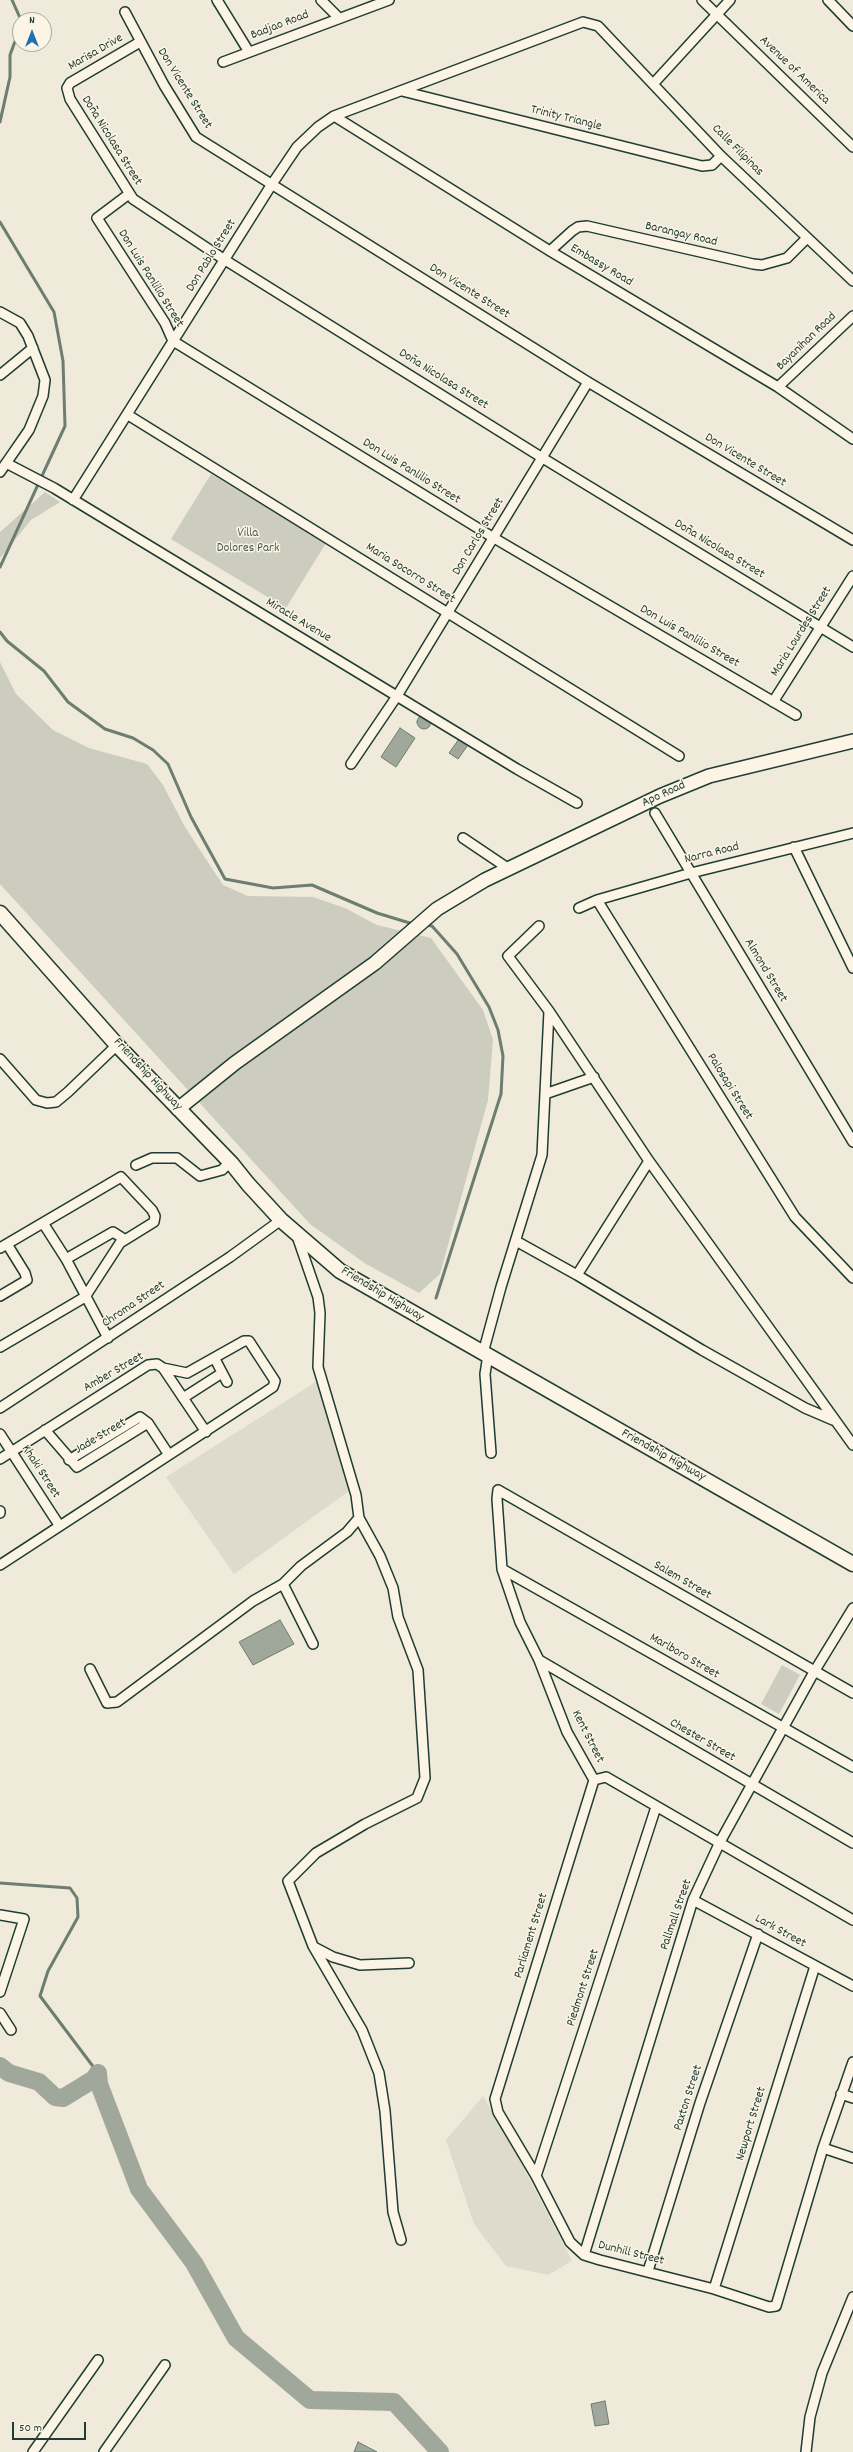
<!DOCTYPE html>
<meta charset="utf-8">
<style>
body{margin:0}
#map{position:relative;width:853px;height:2452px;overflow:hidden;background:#efeada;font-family:Dekko,sans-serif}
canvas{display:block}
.north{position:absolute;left:12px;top:12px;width:40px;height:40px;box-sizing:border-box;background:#fcf5e5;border:1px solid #a4ab9e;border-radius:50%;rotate:0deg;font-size:11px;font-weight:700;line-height:16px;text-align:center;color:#1f3d34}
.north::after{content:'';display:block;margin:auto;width:14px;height:18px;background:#1f6fb2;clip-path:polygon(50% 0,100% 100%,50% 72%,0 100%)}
.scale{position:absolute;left:12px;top:2422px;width:74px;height:18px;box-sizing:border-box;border:2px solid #1f3d34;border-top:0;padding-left:5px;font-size:12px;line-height:14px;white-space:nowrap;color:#1f3d34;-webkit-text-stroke:3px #fcf5e5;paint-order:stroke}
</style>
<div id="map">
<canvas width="853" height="2452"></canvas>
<div class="north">N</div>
<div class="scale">50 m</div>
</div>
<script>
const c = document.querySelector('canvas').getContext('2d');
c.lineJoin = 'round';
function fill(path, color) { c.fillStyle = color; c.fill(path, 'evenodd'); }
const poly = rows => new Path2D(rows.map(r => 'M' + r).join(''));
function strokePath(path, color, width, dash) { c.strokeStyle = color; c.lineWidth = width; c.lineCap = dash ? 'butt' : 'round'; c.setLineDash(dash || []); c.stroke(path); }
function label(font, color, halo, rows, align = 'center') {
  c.font = font + ' Dekko,sans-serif'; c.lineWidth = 3; c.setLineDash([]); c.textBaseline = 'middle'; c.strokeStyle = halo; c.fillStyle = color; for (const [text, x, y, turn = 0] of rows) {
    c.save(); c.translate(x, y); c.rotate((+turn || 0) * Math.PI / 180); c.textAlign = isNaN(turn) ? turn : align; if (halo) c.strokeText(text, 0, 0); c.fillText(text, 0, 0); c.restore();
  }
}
const built = poly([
 [319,1380,353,1488,234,1574,166,1477],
 [483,2096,516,2153,572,2261,548,2275,506,2266,474,2224,446,2140]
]);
const green = poly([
 [211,474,326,543,286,608,171,539],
 [45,492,60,502,31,520,0,558,0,532],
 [0,662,16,694,53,730,89,748,147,764,163,785,185,827,223,885,248,896,313,897,345,908,377,925,431,938,483,1010,493,1040,488,1100,440,1274,419,1293,366,1264,310,1224,0,884],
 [782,1665,800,1675,779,1714,761,1704]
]);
const water = poly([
 '417 722a7 7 0 1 1 14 0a7 7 0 1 1-14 0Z',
 [400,728,415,738,396,767,381,757,400,728],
 [459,739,468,745,458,759,449,753,459,739],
 [280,1620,294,1644,253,1665,239,1642,280,1620],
 [605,2401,609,2424,595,2426,591,2404,605,2401],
 [358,2442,377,2452,354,2452,358,2442]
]);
const stream = poly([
 [12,0,21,20],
 [0,122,10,77,10,55,20,28],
 [0,222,54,312,63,361,65,426,0,567],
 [0,632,7,641,44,671,68,702,105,729,133,738,153,750,168,764,191,817,225,879,273,888,312,885,377,913,413,924],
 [425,925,432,926,457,954,489,1007,498,1030,503,1056,501,1094,436,1298],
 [0,1883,70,1888,77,1898,78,1917,48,1971,40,1996,98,2073]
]);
const river = poly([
 [0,2066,9,2073,39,2082,55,2097,63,2098,94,2079,98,2073],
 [98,2073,99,2084,139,2189,194,2263,236,2338,310,2400,394,2402,440,2452]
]);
const street = poly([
 [217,0,249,52],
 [321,0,339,18],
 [702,0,853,147],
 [828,0,853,26],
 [125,12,164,85,196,137,588,382,853,540],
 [140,42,70,83,67,88,70,99,133,199,225,260,541,457,853,647],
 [223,62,389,0],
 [654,83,730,0],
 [402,91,702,166,712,165,721,156],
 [334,116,550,251,778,387,853,439],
 [129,194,97,218,165,323,173,341,494,538,796,715],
 [550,251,572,231,578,227,587,226,753,264,762,265,787,258,807,238],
 [0,312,20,323,28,336,45,380,43,396,29,430,0,472],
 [0,375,33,348],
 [778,387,853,316],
 [128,415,679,756],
 [6,463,54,488,517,769,577,803],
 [73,500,272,184,297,147,318,127,334,116,583,22,598,26,721,156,853,281],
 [773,702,853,576],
 [351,764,397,696,588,382],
 [655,813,853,1142],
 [463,838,509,869],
 [794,847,853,968],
 [597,900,795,1217,853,1278],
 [579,908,597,900,691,873,853,833],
 [539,926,508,956,549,1011,649,1161,853,1445],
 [0,1059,36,1100,47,1103,56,1102,68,1092,117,1045],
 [545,1094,594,1077],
 [136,1165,152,1158,177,1158,200,1176,222,1170,230,1162],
 [43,1223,66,1259,108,1338],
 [297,1236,318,1297,320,1313,318,1367,356,1495,359,1518,347,1532,301,1566,283,1584,313,1644],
 [516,1241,577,1275,702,1350,805,1408,833,1420],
 [0,1248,121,1177,152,1210,155,1216,154,1222,120,1243,85,1297,0,1347],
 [66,1259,113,1232,124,1239],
 [577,1275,649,1161],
 [0,1296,27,1280,25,1273,7,1244],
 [483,1353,501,1287,542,1155,549,1011],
 [488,1355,485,1374,491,1453],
 [215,1359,227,1382],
 [163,1368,206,1432],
 [183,1398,222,1373],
 [0,1408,230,1257,281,1220],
 [45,1430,77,1467,148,1423],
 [0,1434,59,1525],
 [0,1459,148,1365,157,1364,163,1368,187,1373,244,1341,249,1341,275,1381,273,1387,264,1393,0,1565],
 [69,1460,140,1417,148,1423,169,1455],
 [0,1511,0,1513],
 [359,1518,380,1556,393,1588,398,1617,418,1670,425,1778,417,1798,365,1824,316,1853,288,1881,313,1946,362,2030,379,2073,385,2111,393,2212,401,2240],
 [502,1569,853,1767],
 [539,1660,853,1843],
 [90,1669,107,1703,117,1702,253,1601,283,1584],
 [594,1780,495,2099,498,2112,536,2176,570,2242,584,2255,600,2260,714,2289,769,2307,776,2306,823,2148,853,2062],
 [594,1780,567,1732,539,1660,520,1622,502,1569,497,1499,498,1490,853,1693],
 [594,1780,606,1777,853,1920],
 [693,1900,853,1986],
 [0,1915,24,1919,0,1992],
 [314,1947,333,1957,360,1965,409,1963],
 [0,2013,11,2030],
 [841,2094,853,2098],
 [823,2148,853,2158],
 [536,2176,656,1807],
 [584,2255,693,1900,720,1842,814,1672,853,1608],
 [648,2271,700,2103,758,1934],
 [714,2289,815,1966],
 [33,2452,98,2360],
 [104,2452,165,2365],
 [806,2452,810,2417,822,2373,853,2297]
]);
const secondary = poly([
 [178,1109,235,1063,375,963,437,909,485,880,660,796,709,776,853,741]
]);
const primary = poly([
 [0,913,117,1045,232,1164,248,1184,281,1220,340,1271,853,1564]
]);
const streetNames = [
 ["Badjao Road",280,26,-21],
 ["Marisa Drive",96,53,-30],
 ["Avenue of America",794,71,44],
 ["Don Vicente Street",184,89,58],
 ["Trinity Triangle",566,119,14],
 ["Doña Nicolasa Street",111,141,58],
 ["Calle Filipinas",737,151,45],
 ["Barangay Road",681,235,13],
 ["Don Pablo Street",212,256,-58],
 ["Embassy Road",601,266,31],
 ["Don Luis Panlilio Street",150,279,58],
 ["Don Vicente Street",469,292,32],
 ["Bayanihan Road",807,342,-44],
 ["Doña Nicolasa Street",443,380,32],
 ["Don Vicente Street",745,461,31],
 ["Don Luis Panlilio Street",411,472,32],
 ["Don Carlos Street",479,537,-59],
 ["Doña Nicolasa Street",719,550,31],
 ["Maria Socorro Street",410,574,32],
 ["Miracle Avenue",298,621,31],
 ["Maria Lourdes Street",802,632,-58],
 ["Don Luis Panlilio Street",689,637,30],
 ["Apo Road",664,795,-25],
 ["Narra Road",712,854,-14],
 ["Almond Street",765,971,59],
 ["Friendship Highway",147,1075,47],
 ["Palosapi Street",729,1087,58],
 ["Friendship Highway",382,1295,31],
 ["Chroma Street",134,1305,-34],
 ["Amber Street",114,1373,-30],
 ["Jade Street",101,1437,-31],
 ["Friendship Highway",663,1456,29],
 ["Khaki Street",40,1472,57],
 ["Salem Street",682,1581,30],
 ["Marlboro Street",684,1657,30],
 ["Kent Street",587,1737,63],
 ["Chester Street",702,1741,30],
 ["Pallmall Street",677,1915,-71],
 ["Lark Street",780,1932,29],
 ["Parliament Street",532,1936,-73],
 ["Piedmont Street",584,1988,-72],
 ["Paxton Street",689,2098,-72],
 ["Newport Street",752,2124,-73],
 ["Dunhill Street",631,2254,14]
];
const parkNames = [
 ["Villa",248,534],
 ["Dolores Park",248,549]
];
fill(built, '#dedbcc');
fill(green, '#cccdbf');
fill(water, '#9fa89a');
strokePath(water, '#6c7d71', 1);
strokePath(stream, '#6c7d71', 3);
strokePath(river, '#9fa89a', 18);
strokePath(street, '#1f3d34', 12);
strokePath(secondary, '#1f3d34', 16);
strokePath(primary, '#1f3d34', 17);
strokePath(street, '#fcf5e5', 9);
strokePath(secondary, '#fcf5e5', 13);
strokePath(primary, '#fcf5e5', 14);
label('13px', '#1f3d34', '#fcf5e5', streetNames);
label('13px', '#425a50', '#fcf5e5', parkNames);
</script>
